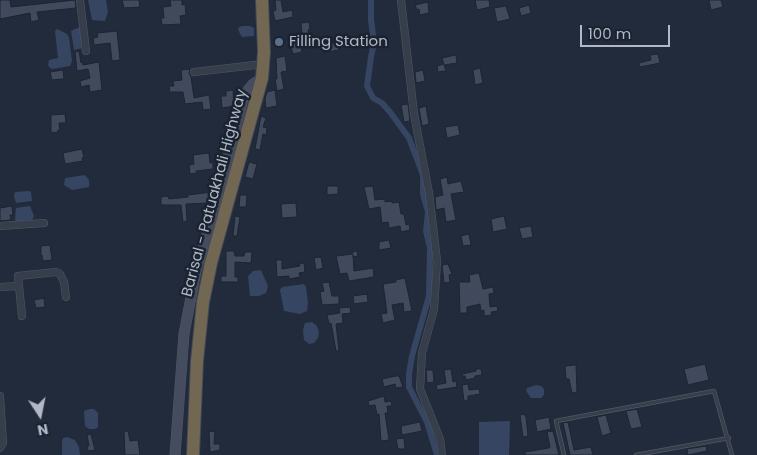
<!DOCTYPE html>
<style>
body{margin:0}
#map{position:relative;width:757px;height:455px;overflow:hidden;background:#222b3b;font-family:Poppins,sans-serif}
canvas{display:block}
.north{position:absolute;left:15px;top:390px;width:50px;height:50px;-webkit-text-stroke:4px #1b2230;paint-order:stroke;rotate:169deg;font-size:14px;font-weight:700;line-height:20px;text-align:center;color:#b1b8c7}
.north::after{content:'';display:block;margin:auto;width:18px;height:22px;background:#b1b8c7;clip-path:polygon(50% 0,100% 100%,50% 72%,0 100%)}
.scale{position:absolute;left:580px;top:25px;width:90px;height:22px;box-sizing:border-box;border:2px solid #b1b8c7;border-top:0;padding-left:6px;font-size:15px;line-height:18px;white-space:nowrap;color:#b1b8c7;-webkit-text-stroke:4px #1b2230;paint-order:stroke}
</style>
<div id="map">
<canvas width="757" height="455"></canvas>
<div class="north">N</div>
<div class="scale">100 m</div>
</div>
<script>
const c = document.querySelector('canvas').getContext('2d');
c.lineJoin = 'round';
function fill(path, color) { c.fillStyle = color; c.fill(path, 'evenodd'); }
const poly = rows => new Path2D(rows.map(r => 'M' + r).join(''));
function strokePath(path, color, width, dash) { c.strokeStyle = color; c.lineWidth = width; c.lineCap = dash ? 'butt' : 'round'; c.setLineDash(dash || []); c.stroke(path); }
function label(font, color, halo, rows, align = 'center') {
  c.font = font + ' Poppins,sans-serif'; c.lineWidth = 5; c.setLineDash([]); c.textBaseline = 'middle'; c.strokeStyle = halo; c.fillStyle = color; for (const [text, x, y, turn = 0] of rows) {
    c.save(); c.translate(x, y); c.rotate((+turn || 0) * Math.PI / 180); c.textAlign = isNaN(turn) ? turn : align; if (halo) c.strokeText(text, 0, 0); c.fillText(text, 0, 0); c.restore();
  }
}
const water = poly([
 [88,0,106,0,108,12,105,21,92,20],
 [242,26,250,26,254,28,254,36,242,37,239,32,238,28],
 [80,27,83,48,74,50,71,31],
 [57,29,67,34,69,38,72,61,70,66,52,69,50,68,48,65,49,60,58,58,55,31],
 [85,175,89,180,89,187,72,190,64,185,65,178],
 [29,191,31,192,32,201,16,203,14,196,15,192],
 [30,206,34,216,31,222,16,223,15,219,16,208],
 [261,270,268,286,266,293,259,296,250,296,248,276,253,271],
 [304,284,306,287,308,303,307,311,300,314,284,311,280,290,282,287],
 [312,322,317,326,319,333,318,338,314,343,309,344,304,340,303,330,305,323],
 [536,385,541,386,544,389,544,395,541,398,531,398,526,391,527,388],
 [90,409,94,409,98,413,98,427,95,429,89,429,85,426,84,411],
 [510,421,509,455,479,455,479,422],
 [67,437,75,440,79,447,80,455,62,455,62,441,63,438]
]);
const canal = poly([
 [371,0,371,20,374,43,371,57,367,86,373,98,382,103,390,112,409,138,423,175,423,194,428,212,426,231,430,248,429,296,412,356,409,374,409,387,427,422,437,455]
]);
const building = poly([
 [0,0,10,0,11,7,75,0,76,8,37,12,39,20,31,22,30,13,0,19,0,0],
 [122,0,139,0,140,7,124,8,122,0],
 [170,0,182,0,182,5,185,4,186,15,180,16,181,24,162,25,161,18,164,18,163,7,171,6,170,0],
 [275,0,281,0,283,12,292,10,293,17,275,21,273,11,276,10,275,0],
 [475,0,489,0,490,7,477,10,475,0],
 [709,0,721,0,723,7,711,10,709,0],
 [428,2,429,13,420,15,419,9,417,10,415,5,428,2],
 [529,5,531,13,521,16,519,8,529,5],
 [506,6,510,19,497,22,494,8,506,6],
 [309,22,310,29,308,30,310,42,300,44,302,52,293,54,288,37,302,35,301,23,309,22],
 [117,31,120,60,112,61,110,43,94,45,93,38,98,37,97,33,117,31],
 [338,42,339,50,328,52,327,43,338,42],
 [79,51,81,63,82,62,83,65,99,62,102,90,90,92,89,85,81,87,80,81,90,78,88,69,77,71,75,52,79,51],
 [658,54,660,63,640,67,639,63,651,60,650,55,658,54],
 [456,55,457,63,444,65,446,71,438,72,437,66,444,64,442,58,456,55],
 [285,56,287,71,281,72,284,89,277,91,275,79,277,79,276,58,285,56],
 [480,68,483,83,475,85,473,70,480,68],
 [190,69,189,73,191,77,194,98,209,95,211,109,203,110,202,102,185,104,183,92,170,92,169,86,174,86,173,81,182,80,181,70,190,69],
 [63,70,64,79,52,80,50,72,63,70],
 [423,70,425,81,416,83,415,72,423,70],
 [233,90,234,106,222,108,221,96,226,96,226,91,233,90],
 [275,90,277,106,266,108,265,99,267,92,275,90],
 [408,104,410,121,404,122,401,105,408,104],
 [426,106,429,124,422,126,419,108,426,106],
 [65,114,66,123,59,123,60,130,58,130,58,132,51,133,51,115,65,114],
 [261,116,266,118,263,127,267,128,266,135,263,134,260,150,255,149,261,116],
 [458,125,460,135,447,138,445,127,458,125],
 [82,149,84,157,82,158,83,161,65,164,63,153,82,149],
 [209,153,210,163,213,163,213,169,196,171,197,173,190,174,189,165,194,164,193,155,209,153],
 [249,162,257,164,253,179,245,177,249,162],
 [447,177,448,184,461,181,464,192,451,194,456,220,446,222,444,208,436,210,435,197,443,195,440,179,447,177],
 [327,186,338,186,338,194,327,195,327,186],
 [373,186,375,200,385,199,385,202,392,201,392,203,399,202,401,214,404,214,406,225,409,224,410,230,401,232,400,226,389,228,388,222,382,223,380,207,369,209,364,187,373,186],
 [212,192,209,203,186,204,187,221,183,222,181,205,161,205,161,197,168,196,169,199,188,197,188,195,212,192],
 [240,195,247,195,246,207,239,207,240,195],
 [296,203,297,217,282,218,281,204,296,203],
 [12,206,13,215,10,215,11,220,0,221,0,208,12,206],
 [235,216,240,217,237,236,233,236,235,216],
 [504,216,507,229,493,232,491,219,504,216],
 [531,226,533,237,522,239,519,228,531,226],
 [469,234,471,245,463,246,461,236,469,234],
 [389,240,391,248,379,250,379,242,389,240],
 [50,245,52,260,43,261,42,255,41,256,41,246,50,245],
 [226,251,234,251,235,256,244,256,245,252,252,252,251,263,235,262,235,277,238,277,238,282,221,282,221,276,226,276,226,251],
 [357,251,358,256,353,257,353,255,354,271,373,268,374,277,349,281,347,273,340,274,336,256,353,254,352,252,357,251],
 [321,257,323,268,316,270,314,258,321,257],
 [276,260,282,260,282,269,300,266,299,264,304,263,305,272,299,273,300,277,289,279,289,276,277,277,276,260],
 [448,264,452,274,449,275,450,282,444,283,442,265,448,264],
 [479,273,483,289,493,287,494,293,489,294,490,307,497,306,498,311,491,312,492,315,484,316,484,310,481,311,480,304,467,307,467,313,460,313,459,282,470,282,469,275,479,273],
 [405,278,412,311,404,312,403,303,392,305,395,320,383,323,381,314,387,313,383,284,396,282,396,280,405,278],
 [329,282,332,296,339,296,339,304,322,305,320,292,324,291,322,283,329,282],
 [367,294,368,302,354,304,353,296,367,294],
 [44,298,45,307,36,308,34,300,44,298],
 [350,307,351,313,342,314,343,323,336,324,339,351,336,351,331,323,329,324,327,315,340,313,339,308,350,307],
 [705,364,709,380,688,385,684,369,705,364],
 [576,365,577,392,572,393,569,379,566,379,565,366,576,365],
 [451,369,453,382,456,381,457,387,437,390,436,385,446,383,444,370,451,369],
 [476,369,481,369,482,375,475,376,475,378,466,380,465,376,462,376,462,374,476,371,476,369],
 [426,370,433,370,434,382,427,383,426,370],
 [396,376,399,376,403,387,396,388,395,384,384,387,382,379,396,376],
 [468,384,469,390,479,389,480,394,468,396,468,400,464,401,462,385,468,384],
 [384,396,385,402,391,401,392,406,387,406,388,413,385,413,389,440,381,441,379,414,377,415,375,405,369,406,368,401,384,396],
 [637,409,642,427,631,429,626,411,637,409],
 [524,414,526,417,528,436,523,437,520,415,524,414],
 [606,415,611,433,602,436,597,417,606,415],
 [549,417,551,429,537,432,535,420,549,417],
 [420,422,422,431,402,435,401,426,420,422],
 [568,422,574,450,591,447,593,455,570,455,563,423,568,422],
 [128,431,130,441,138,440,140,455,125,455,124,432,128,431],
 [209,431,215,432,214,444,220,444,220,450,210,452,209,431],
 [553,431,559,455,525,455,525,452,549,448,550,447,547,432,553,431],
 [91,434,95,450,88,451,87,446,89,446,87,435,91,434],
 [404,438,405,449,398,449,396,439,404,438],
 [706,446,707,451,688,455,687,449,706,446]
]);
const lane = poly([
 [564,455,556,421,714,391,732,455],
 [636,455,729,438]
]);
const street = poly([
 [80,0,86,51],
 [401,0,414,114,429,193,437,261,434,309,422,353,420,389,440,439,442,455],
 [194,72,264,64],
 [0,226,44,223],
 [0,287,19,286],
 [22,316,18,276,56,272,60,274,64,282,66,297],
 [0,396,3,443,0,448]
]);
const secondary = poly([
 [175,455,184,334,196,271,216,204,244,95,253,84,262,78]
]);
const highway = poly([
 [193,455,197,361,203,302,211,263,262,78,264,52,262,0]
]);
const markers = [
 [279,42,5,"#5c6f8a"]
];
const poiNames = [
 ["Filling Station",289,42]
];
const streetNames = [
 ["Barisal - Patuakhali Highway",215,193,-75]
];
fill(water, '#364562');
strokePath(canal, '#364562', 6);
fill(building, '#414a5d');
strokePath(building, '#1d2432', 1);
strokePath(lane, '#515866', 4.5);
strokePath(street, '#515866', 8);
strokePath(secondary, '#515866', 11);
strokePath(highway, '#414856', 14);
strokePath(lane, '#363d4b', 3);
strokePath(street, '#363d4b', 7);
strokePath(secondary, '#444c5e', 10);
strokePath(highway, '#716753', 12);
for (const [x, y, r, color] of markers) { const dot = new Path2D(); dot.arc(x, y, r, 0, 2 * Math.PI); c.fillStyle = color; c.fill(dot); strokePath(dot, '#1b2230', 2); }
label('15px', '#b1b8c7', '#1b2230', poiNames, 'left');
label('15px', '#b1b8c7', '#1b2230', streetNames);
</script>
